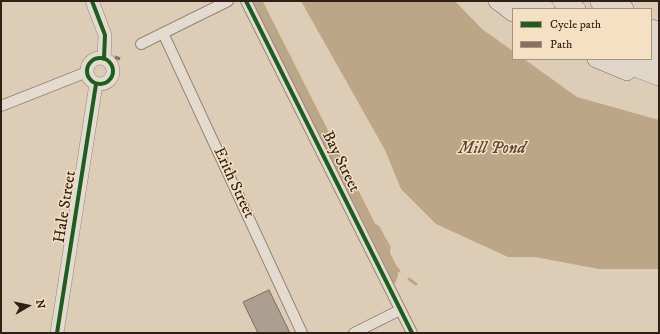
<!DOCTYPE html>
<style>
body{margin:0}
#map{position:relative;width:660px;height:334px;overflow:hidden;background:#decdb6;font-family:"IM FELL DW Pica",serif}
canvas{display:block}
.frame{position:absolute;inset:0;border:2px solid #301f14;pointer-events:none}
.legend{position:absolute;left:512px;top:8px;width:140px;height:52px;box-sizing:border-box;background:#f5e0c4;border:1px solid #a6937e;margin:0;padding:5px 7px;list-style:none;font-size:12px;color:#301f14}
.legend li{display:flex;align-items:center;gap:8px;height:20px}
.legend b{width:20px;border:1px solid #a6937e}
.north{position:absolute;left:8px;top:286px;width:40px;height:40px;-webkit-text-stroke:3px #f5e0c4;paint-order:stroke;rotate:81deg;font-size:11px;font-weight:700;line-height:16px;text-align:center;color:#301f14}
.north::after{content:'';display:block;margin:auto;width:14px;height:18px;background:#301f14;clip-path:polygon(50% 0,100% 100%,50% 72%,0 100%)}
</style>
<div id="map">
<canvas width="660" height="334"></canvas>
<div class="frame"></div>
<ul class="legend">
<li><b style="height:5px;background:#1b5e20"></b>Cycle path</li>
<li><b style="height:5px;background:#8d6e63"></b>Path</li>
</ul>
<div class="north">N</div>
</div>
<script>
const c = document.querySelector('canvas').getContext('2d');
c.lineJoin = 'round';
function fill(path, color) { c.fillStyle = color; c.fill(path, 'evenodd'); }
const poly = rows => new Path2D(rows.map(r => 'M' + r).join(''));
function strokePath(path, color, width, dash) { c.strokeStyle = color; c.lineWidth = width; c.lineCap = dash ? 'butt' : 'round'; c.setLineDash(dash || []); c.stroke(path); }
function label(font, color, halo, rows, align = 'center') {
  c.font = font + ' "IM FELL DW Pica",serif'; c.lineWidth = 3; c.setLineDash([]); c.textBaseline = 'middle'; c.strokeStyle = halo; c.fillStyle = color; for (const [text, x, y, turn = 0] of rows) {
    c.save(); c.translate(x, y); c.rotate((+turn || 0) * Math.PI / 180); c.textAlign = isNaN(turn) ? turn : align; if (halo) c.strokeText(text, 0, 0); c.fillText(text, 0, 0); c.restore();
  }
}
const water = poly([
 [301,1,455,1,482,29,513,51,513,59,524,59,577,97,659,120,659,269,599,269,535,257,508,257,436,224,401,189,385,150]
]);
const stream = poly([
 [369,222,378,227,389,247,388,259,399,271],
 [392,268,396,275],
 [409,279,416,284]
]);
const canal = poly([
 [257,1,392,268,393,275,391,280]
]);
const building = poly([
 [269,290,290,333,258,333,243,302,269,290]
]);
const minor = poly([
 [246,1,412,333],
 [163,33,302,333],
 [141,44,228,1],
 [1,106,87,72],
 [354,333,400,310]
]);
const tertiary = poly([
 [92,1,105,35,104,59],
 '87 71a13 13 0 1 1 26 0a13 13 0 1 1-26 0Z',
 [57,333,96,84]
]);
const primary = poly([
 [497,1,513,13],
 [561,1,577,9],
 [651,40,659,42],
 [596,59,627,72]
]);
const motorway = poly([
 [514,1,522,9],
 [532,1,545,9],
 [600,2,624,9],
 [651,29,659,31],
 [651,57,659,59],
 [614,59,659,76]
]);
const quiet = poly([
 [115,57,120,59]
]);
const cycleway = poly([
 [92,1,105,35,104,59],
 [246,1,412,333],
 '87 71a13 13 0 1 1 26 0a13 13 0 1 1-26 0Z',
 [57,333,96,84]
]);
const streetNames = [
 ["Bay Street",340,162,64],
 ["Erith Street",233,183,65],
 ["Hale Street",66,207,-81]
];
const waterNames = [
 ["Mill Pond",492,149]
];
fill(water, '#bda587');
strokePath(stream, '#bda587', 3);
strokePath(canal, '#bda587', 10);
fill(building, '#ac9f90');
strokePath(building, '#796e62', 1);
strokePath(minor, '#928678', 12);
strokePath(tertiary, '#928678', 14);
strokePath(primary, '#796e62', 18);
strokePath(motorway, '#796e62', 20);
strokePath(minor, '#e4dbd0', 10);
strokePath(tertiary, '#e4dbd0', 13);
strokePath(primary, '#dfd6c8', 17);
strokePath(motorway, '#dfd6c8', 19);
strokePath(quiet, '#8d6e63', 3, [6, 3]);
strokePath(cycleway, '#1b5e20', 4);
label('16px', '#301f14', '#f5e0c4', streetNames);
label('italic 17px', '#5c4835', '#f5e0c4', waterNames);
</script>
